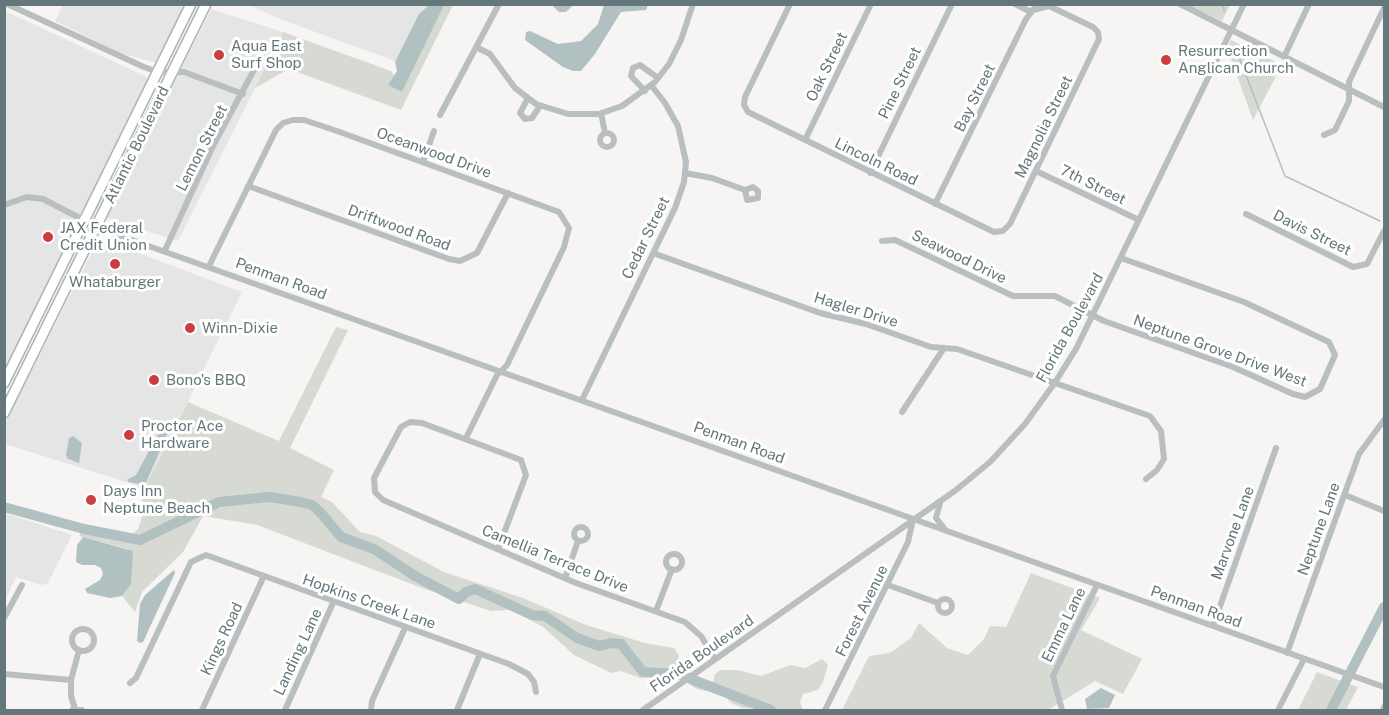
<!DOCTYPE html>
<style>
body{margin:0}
#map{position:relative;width:1389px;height:715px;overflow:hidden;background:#f6f5f3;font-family:"Public Sans",sans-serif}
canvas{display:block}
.frame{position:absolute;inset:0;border:6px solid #65777a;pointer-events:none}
</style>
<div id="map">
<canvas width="1389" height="715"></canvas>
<div class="frame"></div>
</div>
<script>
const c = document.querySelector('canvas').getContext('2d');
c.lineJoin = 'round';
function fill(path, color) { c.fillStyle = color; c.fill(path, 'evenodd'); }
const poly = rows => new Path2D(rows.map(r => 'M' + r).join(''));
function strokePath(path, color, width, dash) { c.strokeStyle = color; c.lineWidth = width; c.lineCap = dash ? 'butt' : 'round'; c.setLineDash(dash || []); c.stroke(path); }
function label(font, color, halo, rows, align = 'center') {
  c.font = font + ' "Public Sans",sans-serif'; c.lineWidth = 6; c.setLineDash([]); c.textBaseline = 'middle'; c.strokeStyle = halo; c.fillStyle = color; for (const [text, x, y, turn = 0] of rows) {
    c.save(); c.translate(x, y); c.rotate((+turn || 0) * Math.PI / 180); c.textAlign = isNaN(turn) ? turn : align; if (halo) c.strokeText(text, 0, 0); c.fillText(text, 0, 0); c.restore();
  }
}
const built = poly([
 [114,5,182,5,181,12,156,63,120,53,55,21,63,5,103,5,111,7],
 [250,5,453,5,420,70,277,18],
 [211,9,283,32,178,241,107,218],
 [5,11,149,78,5,371],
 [99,238,242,292,145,488,5,444,4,426],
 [5,513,72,535,48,583,42,585,16,577,5,600]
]);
const green = poly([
 [444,5,453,5,401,110,289,69,255,88,283,32,391,71,394,76,388,85,402,91],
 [1187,5,1230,5,1222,21],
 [1231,40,1282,65,1253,120,1227,48],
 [336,327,348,330,290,448,334,470,321,497,332,502,360,532,376,536,444,572,523,598,586,625,645,643,674,648,679,656,676,668,685,673,674,680,667,676,640,678,621,671,611,673,574,655,543,627,511,610,491,611,422,588,257,525,203,516,183,552,142,592,135,612,122,596,131,584,128,549,79,536,83,527,130,536,138,529,145,507,142,499,134,492,137,486,145,487,188,402,279,441],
 [1031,573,1100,598,1081,630,1142,659,1123,694,1095,681,1048,710,842,710,869,656,890,653,911,638,919,623,947,648,968,655,984,639,990,626,1006,627],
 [822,659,828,665,823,682,818,690,803,694,800,702,803,710,743,708,731,703,724,695,697,689,690,685,699,679,713,682,715,674,721,670,738,670,761,676,790,665,805,668],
 [1317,672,1358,687,1346,710,1298,710]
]);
const water = poly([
 [429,5,444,5,402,92,388,85,397,71,395,62,419,14],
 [604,5,648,5,646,10,621,12,595,54,581,71,573,71,563,67,525,40,526,32,530,31,558,44,581,41,598,24],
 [174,419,145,485,129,482,127,480,136,475,157,436],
 [73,436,82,443,79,463,68,459,66,455,69,438],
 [83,537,133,551,131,584,122,596,110,598,87,593,85,589,100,580,103,574,101,568,95,565,82,565,76,562,77,545],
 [174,570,175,573,143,642,140,643,137,641,140,604,145,595],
 [1101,688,1115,695,1109,708,1087,709,1085,699]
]);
const stream = poly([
 [1223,4,1224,11],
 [1235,47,1285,176,1380,221]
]);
const river = poly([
 [4,507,84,529,140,540,219,502,269,497,301,502,312,505,320,512,341,537,374,549,415,576,459,599,466,592,475,589,532,615,545,616,577,638,599,646,611,643,621,644,643,672,678,674,771,710],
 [1331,710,1384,607]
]);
const minor = poly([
 [7,4,144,67,158,72,184,72,243,94],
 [555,4,560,9,565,9,570,4],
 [790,4,745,97,744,105,748,112,994,232,1003,231,1010,224,1099,39,1098,32,1093,27,1049,6,1029,11,1015,4],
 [1180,4,1384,107],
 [476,47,490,54,515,88,536,104,568,114,599,114,622,106,655,82,669,64,681,40,693,4],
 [1284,57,1309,4],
 [645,91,631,76,633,68,640,65,658,78],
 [528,98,520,113,525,119,532,118,540,106],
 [601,113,605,133],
 [440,115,499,4],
 '600 140a7 7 0 1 1 14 0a7 7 0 1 1-14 0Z',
 [1324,135,1335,130,1349,101,1349,82,1384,8],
 [805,140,871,4],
 [423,162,434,131],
 [1036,171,1139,220],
 [685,173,712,178,745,190,753,187,758,191,758,198,747,200,745,190],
 [870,173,952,4],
 [248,186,449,259,460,261,477,253,508,193],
 [935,204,1026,19,1034,9],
 [4,205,27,197,43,199,101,229,1384,687],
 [1246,214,1353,267,1367,264,1384,231],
 [882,241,895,240,1013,296,1055,296,1104,321,1233,367,1293,394,1305,397,1320,389,1335,355,1329,342,1244,302,1121,258],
 [165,250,214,144,261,57],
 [653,253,820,313,866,324,931,347,957,349,1150,416,1161,431,1164,459,1157,470,1146,479],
 [209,266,276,130,283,123,293,120,304,120,337,131,559,212,569,228,564,247,507,365,497,375,466,438],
 [582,400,675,208,684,182,686,162,678,126,665,103,651,85],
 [902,412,944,348],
 [1345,495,1384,511],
 [940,503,936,518,944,528],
 '574 534a7 7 0 1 1 14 0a7 7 0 1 1-14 0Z',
 [498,549,526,475,521,460,422,423,410,422,401,427,374,478,375,492,383,500,576,583,685,622,701,636,715,659],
 '666 562a8 8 0 1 1 16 0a8 8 0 1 1-16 0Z',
 [565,578,578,541],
 [888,585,938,603],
 '938 606a7 7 0 1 1 14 0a7 7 0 1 1-14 0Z',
 [656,611,672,569],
 [4,618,22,585],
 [1213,626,1276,448],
 '72 640a11 11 0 1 1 22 0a11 11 0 1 1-22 0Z',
 [1287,653,1359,454,1384,420],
 [4,674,71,680],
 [130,683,136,678,191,562,206,555,509,664,528,674,534,682,536,692],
 [75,709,71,696,71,680,79,650],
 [72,710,82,710],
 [202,710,263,578],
 [285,710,333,603],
 [371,710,372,701,405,628],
 [457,710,480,654],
 [643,710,956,490,990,462,1025,424,1054,384,1076,349,1244,4],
 [825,710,908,542,913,519],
 [1062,710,1053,676,1097,585],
 [1278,710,1304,659],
 [1383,710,1384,707]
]);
const highway = poly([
 [4,383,191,4],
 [4,413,206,4]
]);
const markers = [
 [219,55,6,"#cc3d3f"],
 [1166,60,6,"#cc3d3f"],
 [48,237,6,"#cc3d3f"],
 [115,264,6,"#cc3d3f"],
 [190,328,6,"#cc3d3f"],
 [154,380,6,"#cc3d3f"],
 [129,435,6,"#cc3d3f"],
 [91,500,6,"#cc3d3f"]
];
const poiNames = [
 ["Aqua East",231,46],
 ["Surf Shop",231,63],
 ["Resurrection",1178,51],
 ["Anglican Church",1178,68],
 ["JAX Federal",60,228],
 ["Credit Union",60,245],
 ["Whataburger",115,282,"center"],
 ["Winn-Dixie",202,328],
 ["Bono's BBQ",166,380],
 ["Proctor Ace",141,426],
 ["Hardware",141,443],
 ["Days Inn",103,491],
 ["Neptune Beach",103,508]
];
const streetNames = [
 ["Oak Street",827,67,-64],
 ["Pine Street",900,83,-64],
 ["Bay Street",975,98,-64],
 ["Magnolia Street",1044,127,-64],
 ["Atlantic Boulevard",137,145,-64],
 ["Lemon Street",202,148,-63],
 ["Oceanwood Drive",434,153,20],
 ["Lincoln Road",876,162,26],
 ["7th Street",1093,185,26],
 ["Driftwood Road",399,228,20],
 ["Davis Street",1312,233,26],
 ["Cedar Street",646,238,-64],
 ["Seawood Drive",959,257,26],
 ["Penman Road",281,279,20],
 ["Hagler Drive",856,310,17],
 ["Florida Boulevard",1070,328,-61],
 ["Neptune Grove Drive West",1220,351,20],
 ["Penman Road",739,443,20],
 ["Neptune Lane",1319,529,-70],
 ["Marvone Lane",1233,533,-70],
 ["Camellia Terrace Drive",555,559,22],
 ["Hopkins Creek Lane",369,602,19],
 ["Penman Road",1196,607,20],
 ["Forest Avenue",862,611,-64],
 ["Emma Lane",1064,625,-64],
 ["Kings Road",222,639,-65],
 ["Landing Lane",298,652,-65],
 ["Florida Boulevard",702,654,-35]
];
fill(built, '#e4e5e4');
fill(green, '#d7dad3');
fill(water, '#b1c1c1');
strokePath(stream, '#b1c1c1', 1.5);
strokePath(river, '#b1c1c1', 10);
strokePath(highway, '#aeb3b4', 12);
strokePath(minor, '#b9bfc1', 6);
strokePath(highway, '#fff', 9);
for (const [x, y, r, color] of markers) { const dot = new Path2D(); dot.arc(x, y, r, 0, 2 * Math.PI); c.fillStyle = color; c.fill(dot); strokePath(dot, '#fff', 2); }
label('15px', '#65777a', '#fff', poiNames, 'left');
label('15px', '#65777a', '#fff', streetNames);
</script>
